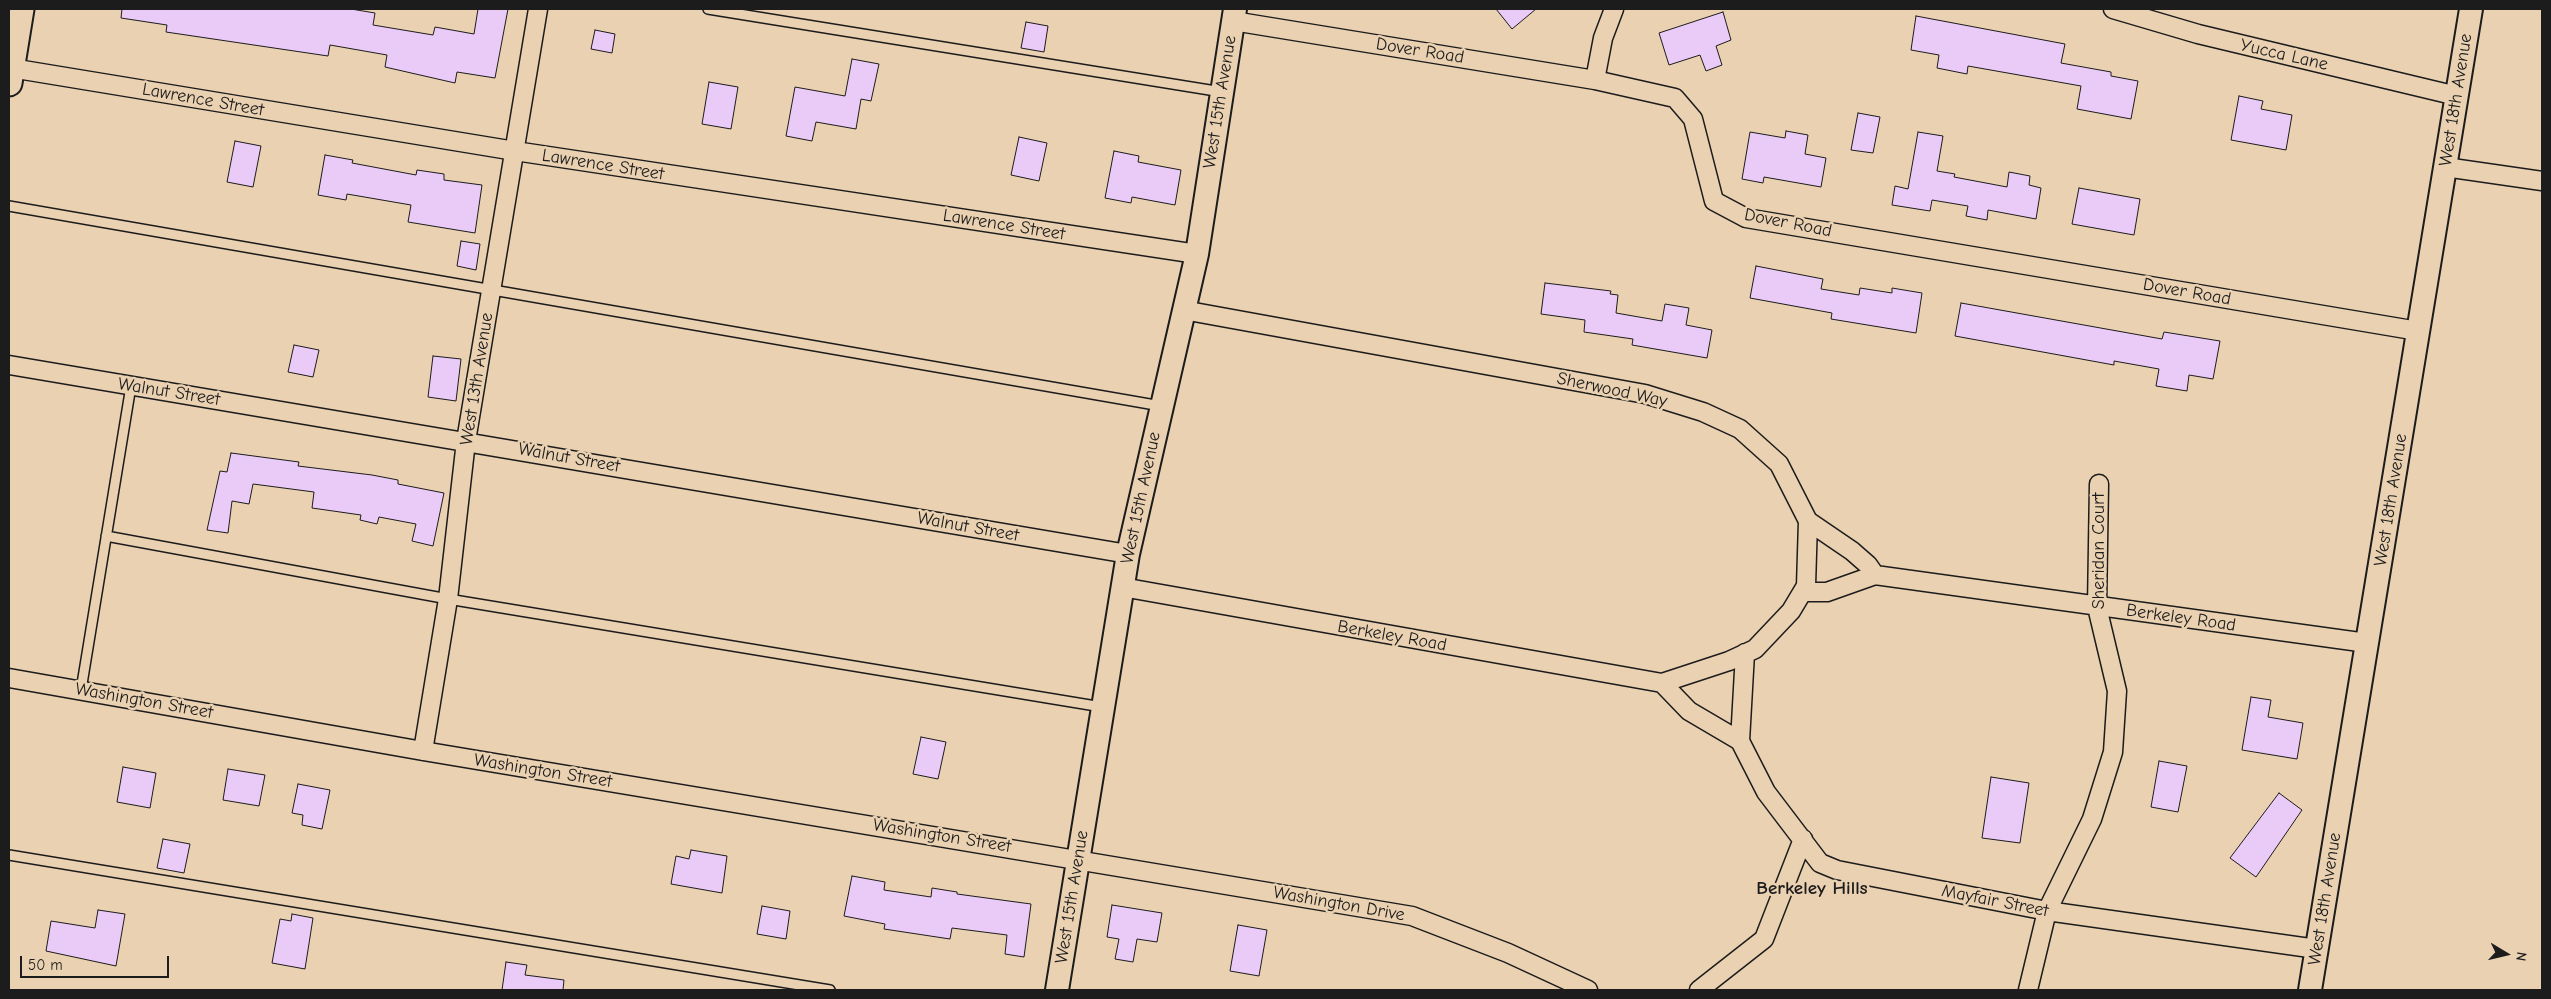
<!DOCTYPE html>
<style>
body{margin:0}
#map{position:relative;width:2551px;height:999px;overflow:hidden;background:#ead1b1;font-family:"Comic Neue",sans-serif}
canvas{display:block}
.frame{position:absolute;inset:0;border:10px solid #1c1c1c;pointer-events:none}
.north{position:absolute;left:2481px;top:929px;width:50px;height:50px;-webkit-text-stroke:4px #ead1b1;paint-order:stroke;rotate:99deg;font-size:14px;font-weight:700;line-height:20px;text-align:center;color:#1c1c1c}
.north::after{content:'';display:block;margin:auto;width:18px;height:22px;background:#1c1c1c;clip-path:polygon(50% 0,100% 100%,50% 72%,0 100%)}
.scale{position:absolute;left:20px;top:956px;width:149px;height:22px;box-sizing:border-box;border:2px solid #1c1c1c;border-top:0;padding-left:6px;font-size:15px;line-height:18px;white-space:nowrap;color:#1c1c1c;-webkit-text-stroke:4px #ead1b1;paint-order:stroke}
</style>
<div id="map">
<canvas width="2551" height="999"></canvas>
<div class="frame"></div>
<div class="north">N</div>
<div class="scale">50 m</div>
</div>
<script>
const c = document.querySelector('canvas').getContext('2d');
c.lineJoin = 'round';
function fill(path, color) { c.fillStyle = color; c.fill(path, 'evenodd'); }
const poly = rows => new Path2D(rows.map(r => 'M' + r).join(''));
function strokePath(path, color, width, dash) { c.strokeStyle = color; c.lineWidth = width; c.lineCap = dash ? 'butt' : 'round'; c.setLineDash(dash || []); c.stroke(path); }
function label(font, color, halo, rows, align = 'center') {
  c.font = font + ' "Comic Neue",sans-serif'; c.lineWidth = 5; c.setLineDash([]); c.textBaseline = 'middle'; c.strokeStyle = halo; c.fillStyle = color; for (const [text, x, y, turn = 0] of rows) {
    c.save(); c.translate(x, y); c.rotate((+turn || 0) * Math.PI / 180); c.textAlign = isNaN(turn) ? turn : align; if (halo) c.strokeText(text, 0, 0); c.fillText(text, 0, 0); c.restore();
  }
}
const building = poly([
 [122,9,351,9,375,13,373,25,433,35,435,27,474,34,478,9,508,9,495,78,457,72,455,83,385,67,387,55,330,45,328,56,166,32,167,25,121,18,122,9],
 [1496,9,1536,9,1512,29,1496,9],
 [1723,12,1731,40,1716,46,1722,65,1706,71,1700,55,1669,65,1659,33,1723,12],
 [1916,16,2065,44,2061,63,2111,72,2111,76,2138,81,2131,119,2077,109,2081,86,1968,66,1967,74,1937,68,1939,55,1911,50,1916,16],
 [1026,22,1048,26,1044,52,1021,48,1026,22],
 [595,30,615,34,612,53,591,49,595,30],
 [852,59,879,64,871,101,861,99,856,129,816,122,812,141,786,136,795,87,845,96,852,59],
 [709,82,738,87,731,129,702,124,709,82],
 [2239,96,2263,101,2261,109,2292,115,2286,150,2231,140,2239,96],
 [1858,113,1880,117,1873,153,1851,150,1858,113],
 [1786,131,1808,135,1805,154,1826,158,1821,187,1764,177,1763,183,1742,179,1750,132,1785,138,1786,131],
 [1918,132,1943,136,1937,171,1955,174,1954,177,2007,187,2009,172,2030,176,2029,185,2041,188,2036,219,1988,210,1987,220,1966,216,1968,206,1932,200,1930,211,1892,205,1895,186,1908,189,1918,132],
 [1019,137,1047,143,1039,181,1011,175,1019,137],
 [235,141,261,146,253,187,227,182,235,141],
 [1114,151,1139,156,1138,162,1181,170,1175,205,1132,197,1131,203,1105,198,1114,151],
 [325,155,353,160,352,163,416,175,417,170,444,174,444,180,482,185,475,233,408,222,411,205,347,194,346,200,318,195,325,155],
 [2079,188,2140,199,2134,235,2072,224,2079,188],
 [461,241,480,244,476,270,457,266,461,241],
 [1756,266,1823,279,1821,289,1859,295,1860,288,1892,293,1892,288,1922,293,1916,333,1831,319,1832,313,1750,298,1756,266],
 [1545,283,1611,291,1610,294,1618,295,1616,313,1662,321,1665,304,1689,308,1686,325,1712,330,1707,358,1632,345,1633,339,1584,332,1585,320,1541,314,1545,283],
 [1961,303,2162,339,2164,332,2220,341,2213,379,2189,375,2187,391,2156,386,2159,369,2114,361,2114,365,1955,336,1961,303],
 [294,345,319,350,313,377,288,372,294,345],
 [433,356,461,359,456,401,428,397,433,356],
 [231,453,299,462,298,466,372,475,398,480,398,484,444,493,433,546,412,541,416,524,379,517,377,524,360,520,361,515,312,508,314,492,253,484,249,504,232,501,228,533,207,530,220,471,227,472,231,453],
 [2251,697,2271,700,2268,717,2303,723,2297,759,2242,750,2251,697],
 [921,737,946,742,938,779,913,774,921,737],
 [2159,761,2187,766,2178,812,2151,807,2159,761],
 [123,767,156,773,150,808,117,802,123,767],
 [228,769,265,775,259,806,223,800,228,769],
 [1991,777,2029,783,2020,843,1982,838,1991,777],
 [298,784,330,790,322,829,302,825,303,815,292,813,298,784],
 [2279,793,2302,810,2256,877,2230,858,2279,793],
 [163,839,190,844,184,873,157,868,163,839],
 [691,850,727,856,722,893,671,884,676,856,689,859,691,850],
 [852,876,885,882,884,890,931,897,932,888,957,892,957,894,1031,904,1024,957,1005,954,1007,935,952,928,950,939,884,929,885,924,844,916,852,876],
 [1112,905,1162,913,1157,942,1137,939,1133,962,1115,959,1119,939,1107,937,1112,905],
 [762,906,790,911,786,939,757,934,762,906],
 [98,910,125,914,116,966,46,951,51,921,95,928,98,910],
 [292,914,313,918,305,969,272,963,280,919,291,921,292,914],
 [1238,925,1267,930,1259,976,1230,971,1238,925],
 [506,962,527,965,525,975,564,980,563,990,502,990,506,962]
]);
const service = poly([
 [708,9,1222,92],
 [9,206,1161,406],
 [106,536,448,599,1102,707],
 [81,690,131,386],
 [9,855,830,990]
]);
const minor = poly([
 [2113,9,2198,34,2457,96],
 [1233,21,1595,80,1675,98,1693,119,1714,201,1746,218,2418,331],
 [11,68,515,151,1197,254],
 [1595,80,1603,38,1614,9],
 [2445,167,2542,181],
 [9,365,1128,554],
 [1808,521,1852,551,1868,565,1875,575],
 [1122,587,1662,683,1729,661,1755,649,1791,611,1806,586,1808,521,1779,464,1740,429,1703,412,1645,394,1183,310],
 [1803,592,1827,592,1875,575,2367,643],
 [9,678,423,751,1412,916,1508,953,1588,990],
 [1662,683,1689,711,1740,741,1766,792,1820,863,1837,870,2047,911,2317,949],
 [1740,741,1745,653],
 [423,751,448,599,466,441,538,9],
 [1699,990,1764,939,1803,839],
 [2028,990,2047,911,2092,819,2113,752,2117,691,2097,607,2099,484]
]);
const tertiary = poly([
 [1057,990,1128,554,1197,254,1235,9],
 [2310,990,2471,9]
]);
const secondary = poly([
 [9,83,21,9]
]);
const streetNames = [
 ["Dover Road",1420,51,9],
 ["Yucca Lane",2284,55,13],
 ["Lawrence Street",203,100,10],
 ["West 18th Avenue",2456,100,-81],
 ["West 15th Avenue",1220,102,-81],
 ["Lawrence Street",603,165,9],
 ["Dover Road",1788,223,11],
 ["Lawrence Street",1004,225,9],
 ["Dover Road",2187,292,10],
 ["West 13th Avenue",477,379,-81],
 ["Sherwood Way",1612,390,12],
 ["Walnut Street",169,392,9],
 ["Walnut Street",569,458,10],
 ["West 15th Avenue",1141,498,-78],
 ["West 18th Avenue",2391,500,-81],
 ["Walnut Street",968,527,10],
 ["Sheridan Court",2099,551,-90],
 ["Berkeley Road",2181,618,8],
 ["Berkeley Road",1392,636,10],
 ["Washington Street",144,701,10],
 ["Washington Street",543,771,9],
 ["Washington Street",942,836,9],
 ["West 15th Avenue",1072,897,-81],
 ["West 18th Avenue",2325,899,-81],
 ["Mayfair Street",1995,901,11],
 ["Washington Drive",1339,904,10]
];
const neighbourhoodNames = [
 ["Berkeley Hills",1812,889]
];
fill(building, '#eacaf7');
strokePath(building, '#1c1c1c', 1);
strokePath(service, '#1c1c1c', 12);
strokePath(minor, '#1c1c1c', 21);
strokePath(tertiary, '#1c1c1c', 26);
strokePath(secondary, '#1c1c1c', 29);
strokePath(service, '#ead1b1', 9);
strokePath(minor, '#ead1b1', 18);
strokePath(tertiary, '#ead1b1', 22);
strokePath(secondary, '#ead1b1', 25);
label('18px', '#1c1c1c', '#ead1b1', streetNames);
label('bold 19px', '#1c1c1c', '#ead1b1', neighbourhoodNames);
</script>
